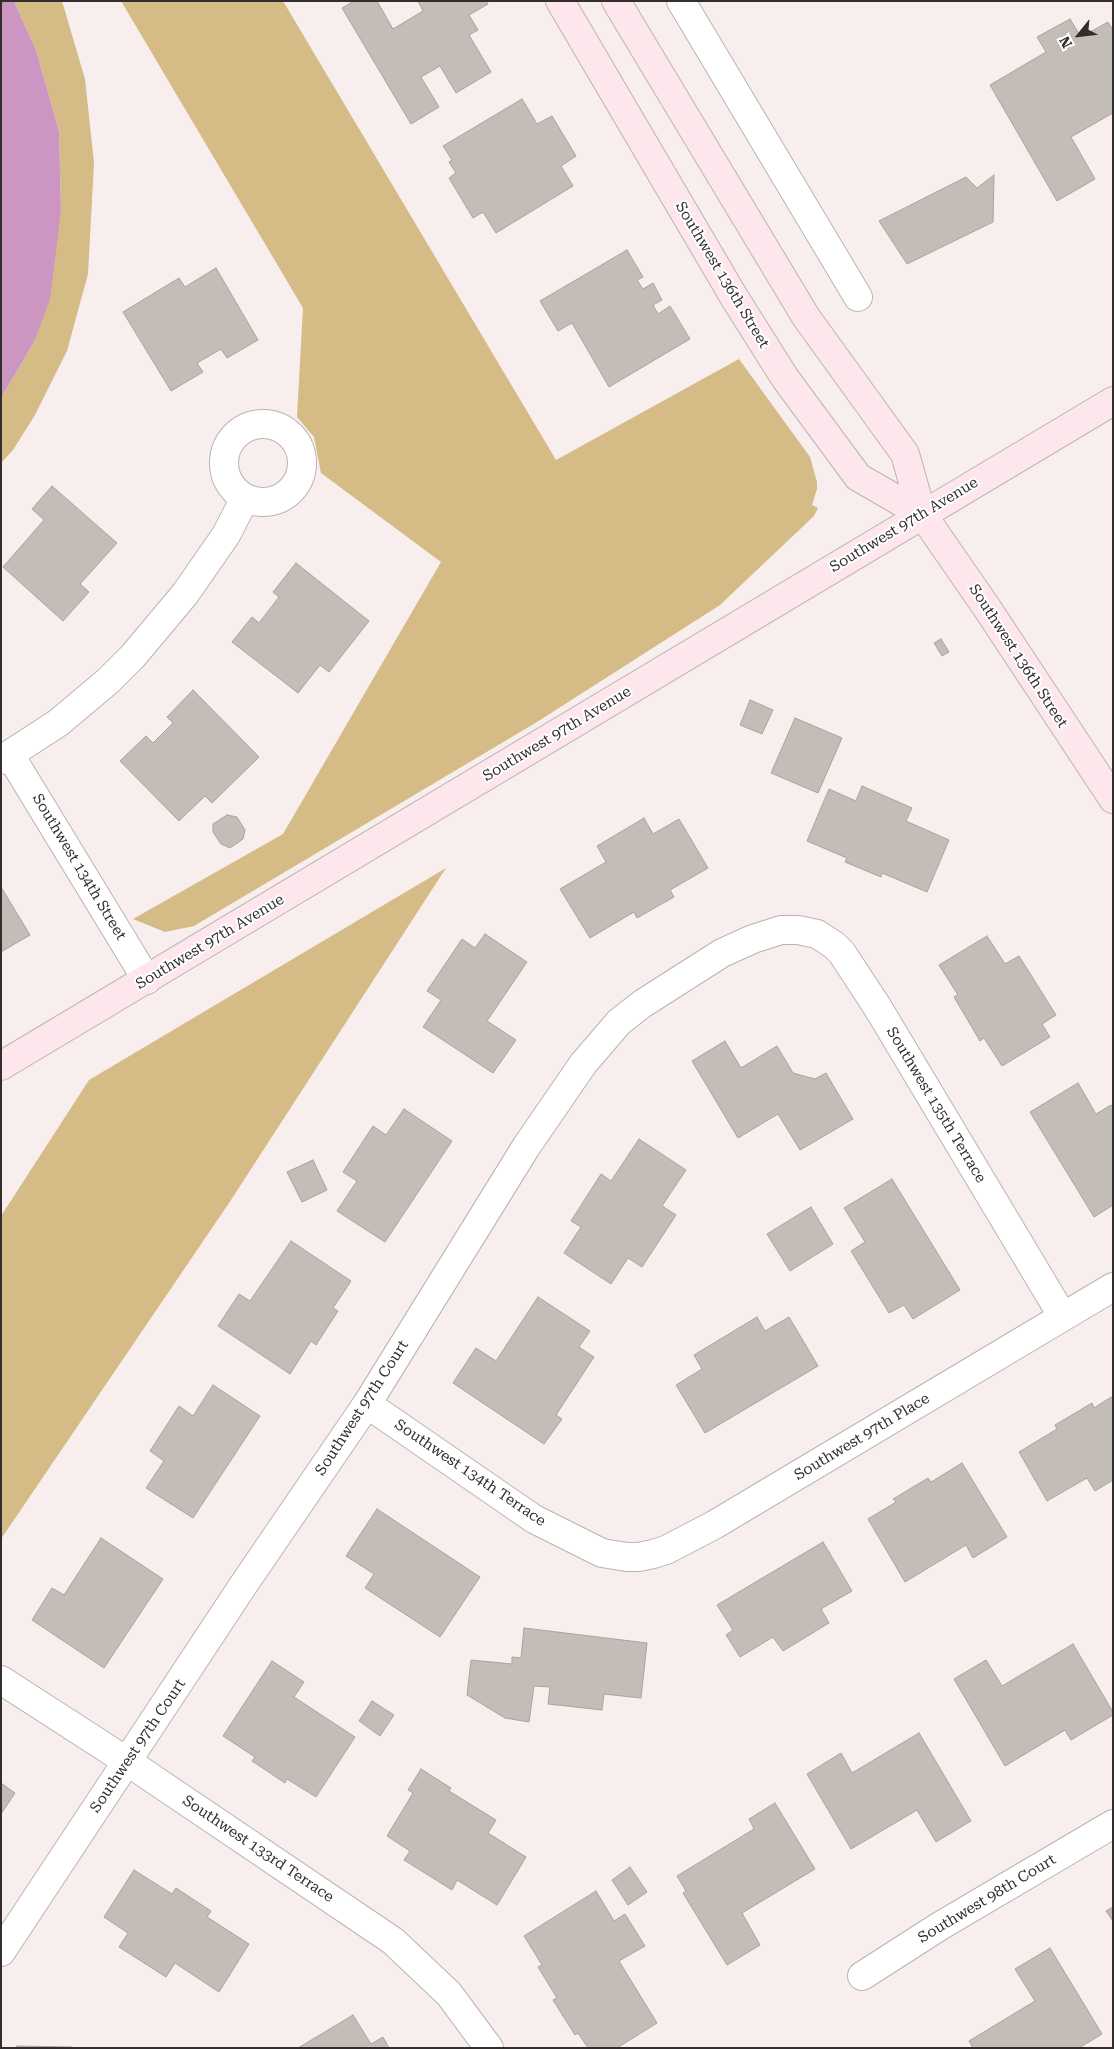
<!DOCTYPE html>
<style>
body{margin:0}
#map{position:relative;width:1114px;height:2049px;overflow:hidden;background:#f8eeed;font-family:"Roboto Serif",serif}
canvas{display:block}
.frame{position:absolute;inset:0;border:2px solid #322e2d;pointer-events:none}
.north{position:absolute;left:1054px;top:10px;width:50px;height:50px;-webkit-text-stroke:4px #fff;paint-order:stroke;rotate:241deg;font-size:14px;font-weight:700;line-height:20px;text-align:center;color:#322e2d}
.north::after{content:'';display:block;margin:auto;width:18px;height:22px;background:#322e2d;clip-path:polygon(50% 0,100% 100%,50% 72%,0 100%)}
</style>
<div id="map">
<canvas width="1114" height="2049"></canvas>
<div class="frame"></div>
<div class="north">N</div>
</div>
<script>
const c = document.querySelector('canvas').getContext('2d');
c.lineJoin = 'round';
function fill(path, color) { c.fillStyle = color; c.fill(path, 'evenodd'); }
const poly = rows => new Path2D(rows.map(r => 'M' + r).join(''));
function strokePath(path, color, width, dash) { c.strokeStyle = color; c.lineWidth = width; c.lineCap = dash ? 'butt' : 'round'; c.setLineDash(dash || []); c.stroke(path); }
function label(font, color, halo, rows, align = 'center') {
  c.font = font + ' "Roboto Serif",serif'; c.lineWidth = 4; c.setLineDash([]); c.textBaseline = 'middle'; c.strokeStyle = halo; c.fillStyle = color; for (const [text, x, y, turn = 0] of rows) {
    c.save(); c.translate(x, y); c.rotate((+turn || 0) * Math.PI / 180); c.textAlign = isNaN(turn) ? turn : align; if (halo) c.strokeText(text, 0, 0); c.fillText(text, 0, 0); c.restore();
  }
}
const green = poly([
 [14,1,62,1,85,79,94,163,88,274,67,351,35,415,13,450,1,463,1,398,34,342,61,210,59,131,36,50],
 [121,1,283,1,556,460,739,359,810,457,817,482,817,489,812,505,818,508,814,516,720,605,537,722,194,926,165,932,133,919,283,834,441,562,321,473,314,437,297,417,303,308],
 [446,868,229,1203,1,1539,1,1216,89,1080]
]);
const water = poly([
 [1,1,14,1,36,50,59,131,61,210,50,299,34,342,1,398]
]);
const building = poly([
 [354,1,377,1,393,29,423,11,418,1,486,1,488,4,469,15,478,30,469,35,491,72,456,93,440,66,421,77,439,107,411,124,342,8,354,1],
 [1070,19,1081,37,1108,22,1113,30,1113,113,1071,137,1095,179,1057,201,990,85,1046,52,1037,37,1070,19],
 [522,99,537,124,552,116,576,156,561,166,573,186,496,233,483,212,473,218,449,178,456,173,449,162,452,160,443,146,522,99],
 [994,175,993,222,907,264,879,221,966,177,977,188,994,175],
 [627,250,643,277,637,280,643,289,653,283,662,300,653,305,658,314,670,306,690,339,609,387,572,323,558,331,540,301,627,250],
 [216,268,258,340,227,358,221,349,197,363,203,372,171,391,123,312,179,278,185,287,216,268],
 [52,486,117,543,80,584,89,592,63,621,3,567,44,520,32,509,52,486],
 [296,563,369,621,329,672,320,665,298,693,232,642,252,617,259,623,279,597,273,592,296,563],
 [941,639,949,652,942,656,934,643,941,639],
 [193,690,259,757,212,803,205,796,179,821,120,761,146,736,153,743,173,723,167,717,193,690],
 [750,700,773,710,762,734,740,725,750,700],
 [795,718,842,738,818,793,771,773,795,718],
 [862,786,912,808,906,821,949,840,927,892,882,873,881,877,845,862,847,858,807,841,829,789,856,801,862,786],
 [227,815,237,817,245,830,243,839,230,848,221,844,213,832,213,824,227,815],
 [644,818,653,834,679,819,708,868,670,890,674,897,637,918,634,912,590,938,560,889,606,862,597,846,644,818],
 [1,887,30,935,1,952,1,887],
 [485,934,527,962,487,1021,516,1040,493,1073,423,1027,441,1000,427,991,462,939,475,948,485,934],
 [987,936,1005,964,1019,956,1056,1015,1042,1024,1050,1037,1002,1066,984,1038,980,1041,954,997,958,995,939,965,987,936],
 [725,1041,741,1068,777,1046,793,1073,815,1079,826,1073,853,1119,800,1150,778,1114,738,1138,692,1061,725,1041],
 [1078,1083,1096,1114,1111,1105,1113,1107,1113,1205,1094,1217,1030,1112,1078,1083],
 [404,1109,452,1141,385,1242,337,1211,357,1181,343,1172,373,1126,386,1135,404,1109],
 [639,1139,686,1170,662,1206,676,1215,642,1267,628,1258,611,1284,564,1253,581,1227,571,1221,601,1174,611,1181,639,1139],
 [313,1160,327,1190,302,1202,287,1172,313,1160],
 [892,1179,960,1290,913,1319,904,1305,889,1313,851,1251,865,1242,844,1208,892,1179],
 [811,1207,833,1244,790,1271,767,1234,811,1207],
 [291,1241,351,1281,333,1308,338,1311,316,1345,311,1341,290,1374,218,1326,239,1294,250,1301,291,1241],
 [538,1297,590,1331,579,1347,594,1357,556,1415,562,1419,544,1444,453,1383,476,1348,496,1361,538,1297],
 [757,1317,765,1331,789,1317,818,1366,705,1433,676,1385,702,1369,694,1355,757,1317],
 [213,1385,260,1416,193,1518,146,1488,164,1461,150,1451,179,1406,193,1416,213,1385],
 [1113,1396,1113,1480,1095,1491,1087,1478,1047,1501,1019,1452,1057,1429,1055,1425,1092,1403,1094,1408,1113,1396],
 [962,1463,1007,1537,973,1558,966,1545,905,1582,868,1519,896,1502,893,1499,928,1478,931,1482,962,1463],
 [377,1509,480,1577,440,1637,365,1588,374,1574,346,1556,377,1509],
 [101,1538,163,1579,104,1668,32,1620,52,1588,64,1595,101,1538],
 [823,1542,852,1591,821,1609,829,1623,783,1651,773,1637,740,1657,726,1635,733,1630,717,1605,823,1542],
 [524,1628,647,1643,641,1698,604,1694,602,1710,548,1704,550,1687,534,1686,529,1722,505,1718,467,1695,471,1660,512,1664,512,1657,521,1658,524,1628],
 [1073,1644,1113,1712,1113,1715,1071,1740,1065,1730,1005,1766,954,1679,986,1660,1002,1686,1073,1644],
 [272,1661,304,1682,294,1697,355,1737,316,1797,287,1779,285,1783,252,1761,255,1757,223,1736,272,1661],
 [372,1701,394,1715,380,1736,359,1721,372,1701],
 [919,1733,971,1821,936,1842,917,1810,851,1849,807,1774,841,1753,852,1773,919,1733],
 [421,1769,451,1788,449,1791,496,1820,488,1833,526,1857,497,1905,457,1880,452,1890,404,1860,410,1851,387,1836,413,1793,408,1790,421,1769],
 [1,1783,15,1793,1,1814,1,1783],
 [775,1803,815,1869,742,1913,760,1945,727,1965,683,1893,686,1891,677,1876,754,1829,749,1819,775,1803],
 [630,1867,647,1892,628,1905,612,1880,630,1867],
 [134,1870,172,1894,176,1888,211,1911,207,1917,249,1944,219,1992,175,1963,166,1977,119,1947,128,1933,104,1917,134,1870],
 [596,1891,614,1921,625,1914,645,1946,619,1961,657,2023,617,2048,588,2048,578,2033,575,2035,553,2000,557,1998,538,1967,542,1965,524,1936,596,1891],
 [1113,1907,1113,1921,1106,1911,1113,1907],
 [1050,1948,1102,2034,1079,2048,973,2048,969,2041,1035,2001,1015,1969,1050,1948],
 [353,2015,371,2044,383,2037,389,2048,298,2048,353,2015],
 [17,2046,72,2047,72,2048,17,2048,17,2046]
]);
const street = poly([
 [681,1,858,297],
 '224 463a39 39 0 1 1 78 0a39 39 0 1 1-78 0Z',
 [10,755,147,980],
 [1,760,58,723,108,681,133,656,185,594,226,535,245,498],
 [367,1404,534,1519,602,1553,627,1557,639,1557,653,1554,666,1550,714,1525,1113,1287],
 [1,1680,128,1762,393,1941,449,1994,489,2048],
 [1,1952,244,1584,367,1404,526,1147,583,1064,619,1022,642,1004,722,953,753,939,781,930,798,930,817,934,834,945,842,953,878,1008,1063,1317],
 [862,1976,940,1926,1113,1824]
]);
const secondary = poly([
 [560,1,734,297,785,378,858,477,922,514],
 [616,1,806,317,905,454,922,514,987,608,1113,799],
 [1,1066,1113,401]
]);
const streetNames = [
 ["Southwest 136th Street",722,275,59],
 ["Southwest 97th Avenue",904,525,-31],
 ["Southwest 136th Street",1018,656,57],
 ["Southwest 97th Avenue",557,734,-31],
 ["Southwest 134th Street",79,867,59],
 ["Southwest 97th Avenue",210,942,-31],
 ["Southwest 135th Terrace",936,1105,59],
 ["Southwest 97th Court",362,1408,-57],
 ["Southwest 97th Place",862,1437,-31],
 ["Southwest 134th Terrace",470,1473,34],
 ["Southwest 97th Court",138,1746,-56],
 ["Southwest 133rd Terrace",258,1849,34],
 ["Southwest 98th Court",987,1899,-31]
];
fill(green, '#d5bb86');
fill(water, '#cc95c2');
fill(building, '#c3bcb7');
strokePath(building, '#a9a29d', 1);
strokePath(street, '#bcb3b1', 30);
strokePath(secondary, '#bcb3b1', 30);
strokePath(street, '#fff', 28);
strokePath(secondary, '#fde7ed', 28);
label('15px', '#322e2d', '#fff', streetNames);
</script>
